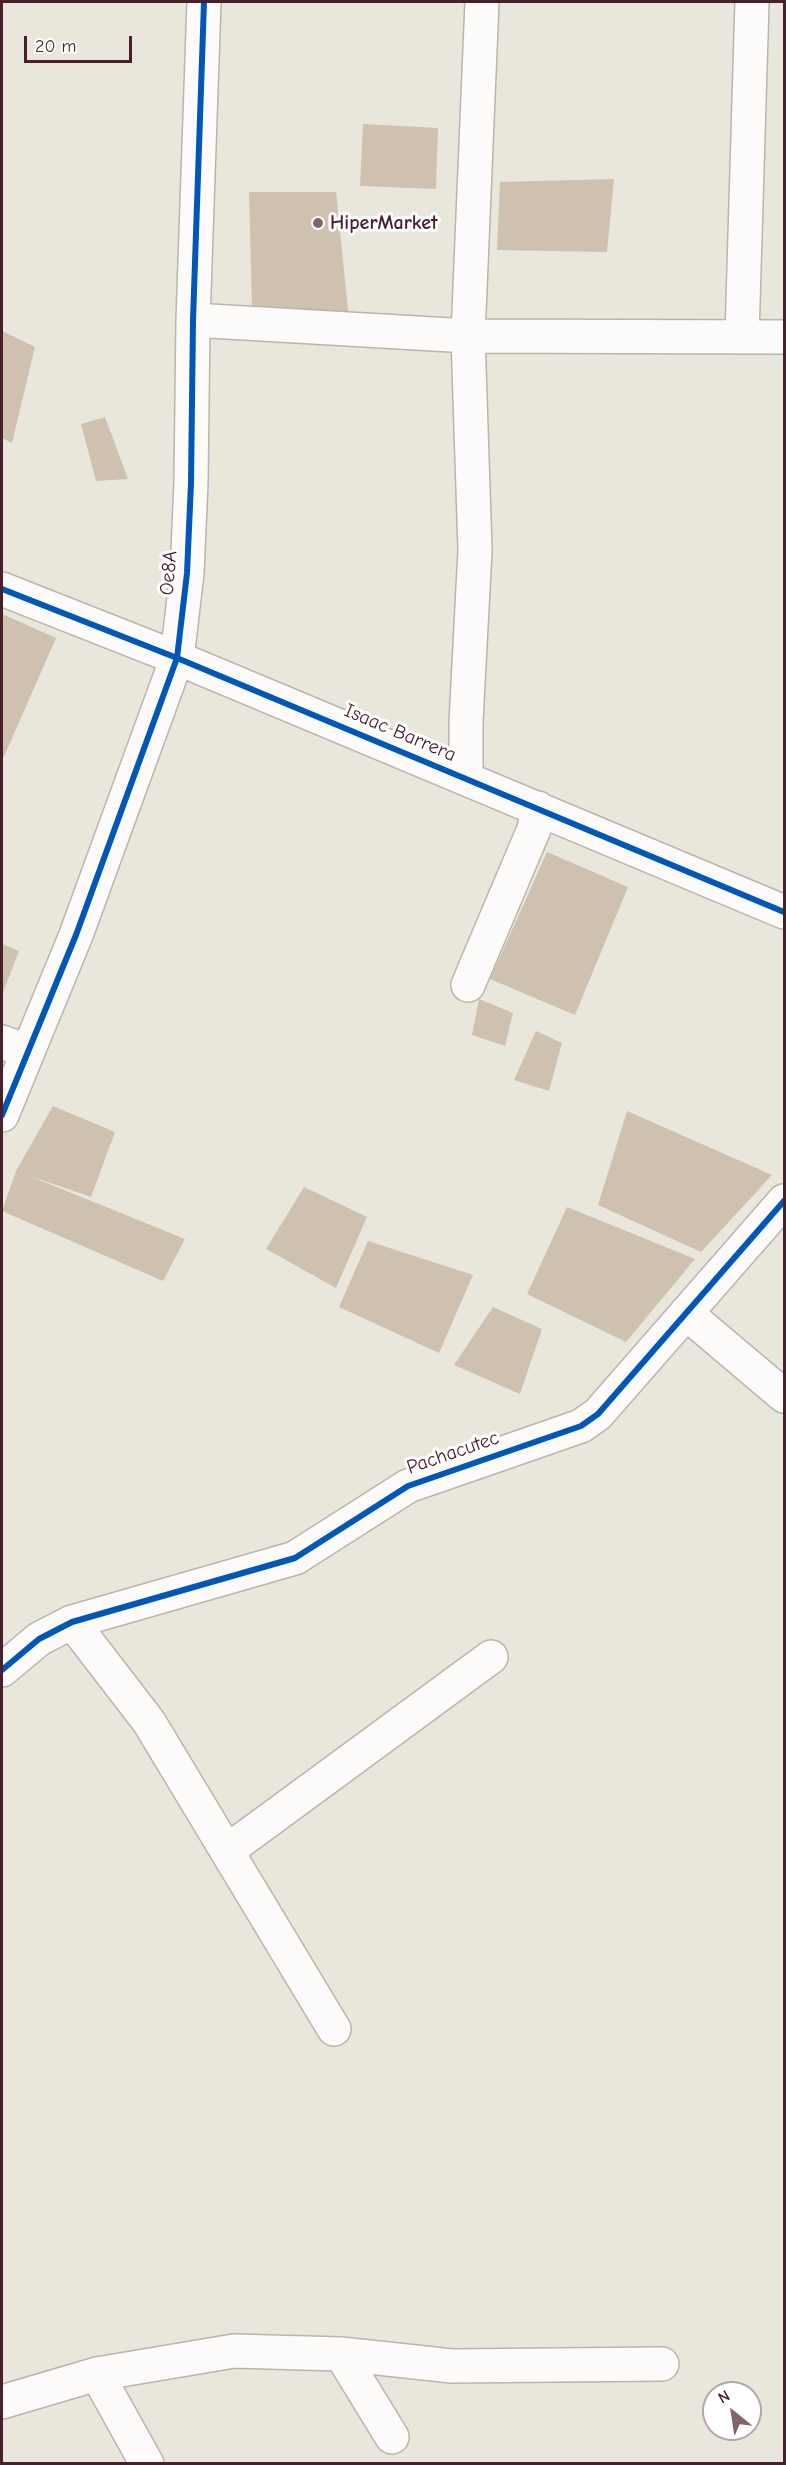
<!DOCTYPE html>
<style>
body{margin:0}
#map{position:relative;width:786px;height:2465px;overflow:hidden;background:#e9e7db;font-family:"Comic Neue",sans-serif}
canvas{display:block}
.frame{position:absolute;inset:0;border:3px solid #4a1f2b;pointer-events:none}
.north{position:absolute;left:702px;top:2381px;width:60px;height:60px;box-sizing:border-box;background:#fff;border:2px solid #b7a5aa;border-radius:50%;rotate:330deg;font-size:16px;font-weight:700;line-height:24px;text-align:center;color:#4a1f2b}
.north::after{content:'';display:block;margin:auto;width:21px;height:27px;background:#826569;clip-path:polygon(50% 0,100% 100%,50% 72%,0 100%)}
.scale{position:absolute;left:24px;top:36px;width:108px;height:27px;box-sizing:border-box;border:3px solid #4a1f2b;border-top:0;padding-left:8px;font-size:18px;line-height:21px;white-space:nowrap;color:#4a1f2b;-webkit-text-stroke:4px #fff;paint-order:stroke}
</style>
<div id="map">
<canvas width="786" height="2465"></canvas>
<div class="frame"></div>
<div class="north">N</div>
<div class="scale">20 m</div>
</div>
<script>
const c = document.querySelector('canvas').getContext('2d');
c.lineJoin = 'round';
function fill(path, color) { c.fillStyle = color; c.fill(path, 'evenodd'); }
const poly = rows => new Path2D(rows.map(r => 'M' + r).join(''));
function strokePath(path, color, width, dash) { c.strokeStyle = color; c.lineWidth = width; c.lineCap = dash ? 'butt' : 'round'; c.setLineDash(dash || []); c.stroke(path); }
function label(font, color, halo, rows, align = 'center') {
  c.font = font + ' "Comic Neue",sans-serif'; c.lineWidth = 6; c.setLineDash([]); c.textBaseline = 'middle'; c.strokeStyle = halo; c.fillStyle = color; for (const [text, x, y, turn = 0] of rows) {
    c.save(); c.translate(x, y); c.rotate((+turn || 0) * Math.PI / 180); c.textAlign = isNaN(turn) ? turn : align; if (halo) c.strokeText(text, 0, 0); c.fillText(text, 0, 0); c.restore();
  }
}
const building = poly([
 [363,124,438,128,436,189,360,186],
 [614,179,607,252,497,250,500,182],
 [249,192,336,192,349,320,252,308],
 [2,331,35,347,12,443,2,438],
 [105,417,128,479,96,481,81,424],
 [2,614,56,638,2,761],
 [547,852,628,887,575,1015,490,979],
 [2,944,19,951,2,995],
 [479,999,513,1013,505,1046,472,1035],
 [536,1031,562,1043,549,1091,514,1080],
 [53,1106,115,1132,91,1197,27,1175,185,1239,163,1281,2,1211,16,1171],
 [627,1111,772,1175,701,1252,598,1205],
 [304,1187,367,1217,336,1288,266,1249],
 [567,1207,695,1259,626,1342,527,1294],
 [368,1241,473,1275,439,1353,339,1307],
 [493,1307,542,1329,520,1394,454,1365]
]);
const minor = poly([
 [193,320,468,336,784,337],
 [742,336,752,2],
 [2,589,177,658,784,912],
 [466,778,466,722,475,550,468,336,482,2],
 [468,985,534,829,538,808],
 [2,1042,28,1052],
 [2,1115,76,935,177,658,187,573,191,483,193,320,204,2],
 [686,1313,784,1396],
 [72,1622,149,1722,334,2029],
 [2,1670,39,1639,72,1622,295,1558,408,1486,581,1426,598,1414,784,1201],
 [227,1851,491,1657],
 [341,2354,392,2437],
 [97,2374,147,2464],
 [2,2402,97,2374,234,2351,341,2354,452,2366,662,2364]
]);
const cycleway = poly([
 [2,589,177,658,784,912],
 [2,1115,76,935,177,658,187,573,191,483,193,320,204,2],
 [2,1670,39,1639,72,1622,295,1558,408,1486,581,1426,598,1414,784,1201]
]);
const markers = [
 [318,223,6,"#826569"]
];
const poiNames = [
 ["HiperMarket",330,223]
];
const streetNames = [
 ["Oe8A",169,573,-85],
 ["Isaac Barrera",400,733,23],
 ["Pachacutec",453,1453,-19]
];
fill(building, '#cec1af');
strokePath(minor, '#bab4ae', 36);
strokePath(minor, '#fcfbfa', 33);
strokePath(cycleway, '#0057b8', 6);
for (const [x, y, r, color] of markers) { const dot = new Path2D(); dot.arc(x, y, r, 0, 2 * Math.PI); c.fillStyle = color; c.fill(dot); strokePath(dot, '#fff', 2); }
label('bold 20px', '#4a1f2b', '#fff', poiNames, 'left');
label('20px', '#4a1f2b', '#fff', streetNames);
</script>
